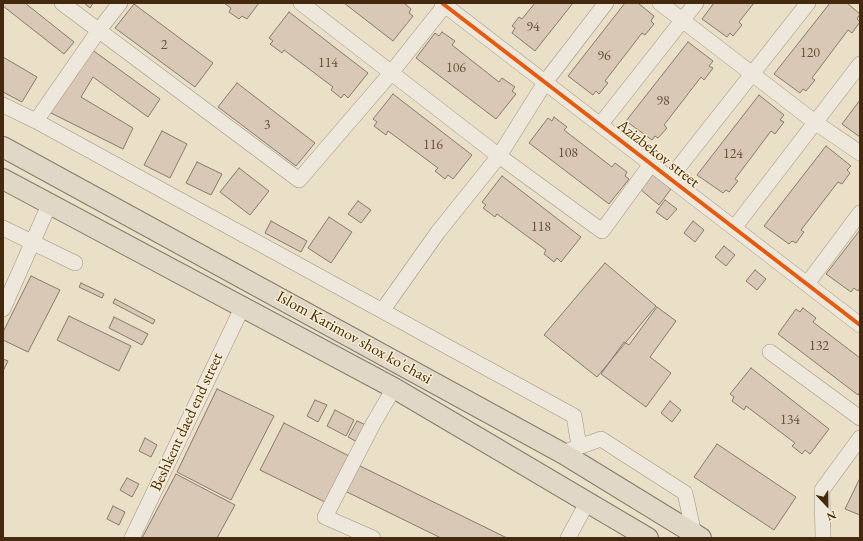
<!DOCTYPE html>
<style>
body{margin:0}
#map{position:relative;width:863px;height:541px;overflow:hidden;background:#eadfc7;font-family:"EB Garamond",serif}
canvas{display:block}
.frame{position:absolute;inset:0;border:4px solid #45290f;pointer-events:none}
.north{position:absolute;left:807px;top:485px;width:40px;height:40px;-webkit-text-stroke:3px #faeed2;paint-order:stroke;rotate:158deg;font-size:11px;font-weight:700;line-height:16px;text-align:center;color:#45290f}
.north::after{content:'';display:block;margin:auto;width:14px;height:18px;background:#45290f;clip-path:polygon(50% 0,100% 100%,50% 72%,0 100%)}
</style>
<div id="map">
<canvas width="863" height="541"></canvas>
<div class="frame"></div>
<div class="north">N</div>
</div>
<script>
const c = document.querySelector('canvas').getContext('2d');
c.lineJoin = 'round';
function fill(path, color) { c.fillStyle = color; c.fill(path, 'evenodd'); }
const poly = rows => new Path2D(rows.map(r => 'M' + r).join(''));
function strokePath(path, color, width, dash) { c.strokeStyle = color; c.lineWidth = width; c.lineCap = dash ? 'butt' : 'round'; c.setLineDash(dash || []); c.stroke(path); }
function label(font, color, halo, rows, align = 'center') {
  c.font = font + ' "EB Garamond",serif'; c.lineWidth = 3; c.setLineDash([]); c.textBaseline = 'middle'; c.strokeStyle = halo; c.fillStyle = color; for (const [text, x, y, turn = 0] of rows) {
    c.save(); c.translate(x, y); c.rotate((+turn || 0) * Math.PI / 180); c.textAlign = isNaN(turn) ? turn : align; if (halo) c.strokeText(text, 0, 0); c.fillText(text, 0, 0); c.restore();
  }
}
const building = poly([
 [3,3,25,3,74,42,64,54,3,6,3,3],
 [84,3,93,3,90,8,84,3],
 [224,3,259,3,247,19,242,16,239,19,229,12,231,8,224,3],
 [344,3,404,3,411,9,409,13,413,16,393,41,344,3],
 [535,3,573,3,535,51,512,33,515,28,512,26,519,17,522,19,535,3],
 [625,3,638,3,654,16,651,21,654,24,645,35,642,33,605,81,608,83,599,94,596,91,593,95,568,76,625,3],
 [714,3,754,3,739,22,742,25,733,36,730,33,727,37,702,19,714,3],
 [830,3,847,3,860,14,857,19,860,22,852,33,848,30,812,78,815,80,806,91,803,89,800,93,774,74,830,3],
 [134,4,213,63,195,87,115,28,134,4],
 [289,12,368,73,348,98,344,94,341,98,331,90,333,87,284,50,282,53,270,44,273,41,269,38,289,12],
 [442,32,455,41,452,45,499,82,502,78,515,87,512,91,516,94,496,119,416,58,435,33,439,36,442,32],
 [688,42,713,61,709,66,713,68,704,80,701,77,664,125,667,128,658,138,655,136,652,140,626,121,688,42],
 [91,49,160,99,148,117,93,77,81,97,133,128,123,149,41,108,91,49],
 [3,57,37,77,22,102,3,92,3,57],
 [237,83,315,143,296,166,218,107,237,83],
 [393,94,472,155,453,179,448,175,445,179,435,171,438,168,388,131,386,135,374,126,377,122,373,119,393,94],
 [759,95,784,115,780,120,784,122,775,134,771,131,735,179,738,181,729,192,726,190,723,193,697,175,759,95],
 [860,100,860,137,842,124,860,100],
 [554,117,567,127,564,130,612,167,615,163,627,172,625,176,629,179,609,204,529,143,548,118,552,121,554,117],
 [162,131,187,144,170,178,144,165,162,131],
 [826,146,851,166,847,170,850,173,842,184,838,182,801,230,804,232,796,243,792,241,789,244,764,226,826,146],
 [197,162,222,174,211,195,186,183,197,162],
 [239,168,269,191,250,215,220,192,239,168],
 [652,174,671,189,659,205,640,189,652,174],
 [502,176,581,237,561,262,557,258,554,262,544,254,546,250,497,214,495,217,483,208,486,205,482,202,502,176],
 [665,200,677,209,667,220,656,212,665,200],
 [358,201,371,210,361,223,348,214,358,201],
 [329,217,352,232,331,263,308,248,329,217],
 [271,221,307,241,301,252,265,233,271,221],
 [693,221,704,230,695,242,684,233,693,221],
 [860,230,860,288,858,291,854,288,851,292,826,274,860,230],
 [724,246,735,255,726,266,715,257,724,246],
 [605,263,656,306,597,377,544,335,605,263],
 [755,270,766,279,757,290,746,281,755,270],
 [31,276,60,290,28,352,3,340,3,332,31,276],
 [81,283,104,294,102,298,79,287,81,283],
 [115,299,155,320,153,324,113,303,115,299],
 [657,307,676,321,650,357,671,373,646,407,601,374,624,342,629,345,657,307],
 [803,308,816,318,813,322,860,358,860,392,858,395,778,334,796,309,800,312,803,308],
 [69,316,131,346,119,371,57,340,69,316],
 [114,317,148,334,142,345,109,328,114,317],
 [3,359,8,361,3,371,3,359],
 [751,368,829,429,810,454,805,450,802,454,792,446,795,443,746,406,744,410,732,401,734,397,730,394,751,368],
 [217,389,274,416,231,500,177,472,217,389],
 [315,400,327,405,318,422,307,416,315,400],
 [670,401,681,410,672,422,661,413,670,401],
 [335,410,354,420,346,436,327,426,335,410],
 [357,421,368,426,359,443,348,437,357,421],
 [284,423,349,456,325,502,260,470,284,423],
 [145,438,157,445,151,457,139,451,145,438],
 [717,444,796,497,774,530,694,477,717,444],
 [358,465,507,538,441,538,345,491,358,465],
 [176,474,235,505,217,538,142,538,176,474],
 [127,478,139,484,132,497,120,490,127,478],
 [860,478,860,515,845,509,860,478],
 [113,506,125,512,119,525,107,519,113,506]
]);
const minor = poly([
 [62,3,299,180,391,73,445,5],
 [301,3,499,156,602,231,651,164],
 [442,3,860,325],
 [660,3,816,123,860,153],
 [3,105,36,121,574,416,579,446],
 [36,121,99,30,120,3],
 [600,125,696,3],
 [670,178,808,3],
 [3,228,75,263],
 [734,228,860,64],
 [807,284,860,213],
 [3,309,49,205],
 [382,311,438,232,499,156,546,81,606,3],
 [770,352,860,418],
 [570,450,601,439,685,493,694,534],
 [132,538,243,306],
 [373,538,325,517,373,424,394,388],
 [568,538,588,501],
 [823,538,822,490,860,438]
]);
const major = poly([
 [3,147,564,454,701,538],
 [3,179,394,388,648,538]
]);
const cycleway = poly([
 [442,3,860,325]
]);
const numberNames = [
 ["94",533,27],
 ["2",164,45],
 ["120",810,53],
 ["96",604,56],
 ["114",328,63],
 ["106",456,68],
 ["98",663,101],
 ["3",267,125],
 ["116",433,145],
 ["108",568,153],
 ["124",733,154],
 ["118",541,227],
 ["132",819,346],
 ["134",790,420]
];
const streetNames = [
 ["Azizbekov street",658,154,38],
 ["Islom Karimov shox ko'chasi",354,338,29],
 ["Beshkent daed end street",187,422,-65]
];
fill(building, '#d8c8b5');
strokePath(building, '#857b6c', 1);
strokePath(minor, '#9e9483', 16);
strokePath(major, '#857b6c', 22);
strokePath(minor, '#ede8db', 15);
strokePath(major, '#e0d7c6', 20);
strokePath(cycleway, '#e8590c', 4);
label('14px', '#6a5138', null, numberNames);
label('16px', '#45290f', '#faeed2', streetNames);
</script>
